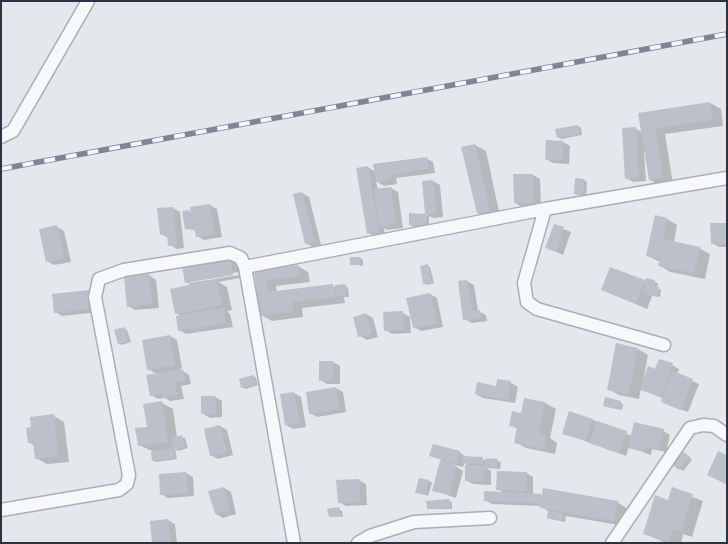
<!DOCTYPE html>
<style>
body{margin:0}
#map{position:relative;width:728px;height:544px;overflow:hidden;background:#e4e7ec;font-family:"Open Sans",sans-serif}
canvas{display:block}
.frame{position:absolute;inset:0;border:2px solid #2b3445;pointer-events:none}
</style>
<div id="map">
<canvas width="728" height="544"></canvas>
<div class="frame"></div>
</div>
<script>
const c = document.querySelector('canvas').getContext('2d');
c.lineJoin = 'round';
function fill(path, color) { c.fillStyle = color; c.fill(path, 'evenodd'); }
const poly = rows => new Path2D(rows.map(r => 'M' + r).join(''));
function strokePath(path, color, width, dash) { c.strokeStyle = color; c.lineWidth = width; c.lineCap = dash ? 'butt' : 'round'; c.setLineDash(dash || []); c.stroke(path); }
const shadow = poly([
 [710,103,721,109,723,126,665,134,673,184,661,186,650,180,646,152,644,152,646,181,633,182,626,178,636,129,643,133],
 [578,126,581,128,582,135,561,139,558,137],
 [563,142,570,146,569,164,553,163,546,159],
 [475,145,486,151,500,216,488,219,478,213,463,148],
 [426,158,433,162,435,173,396,178,397,184,384,186,376,181,378,190,391,188,398,192,403,228,387,230,384,228,385,236,376,237,369,233,367,167,376,172],
 [533,175,540,179,541,206,522,207,515,203],
 [584,180,587,182,586,196,578,195,575,194],
 [433,181,440,185,443,217,433,218,429,216,429,227,414,227,410,225,411,215,427,216,423,182],
 [302,193,309,197,321,245,313,247,306,243],
 [210,205,217,209,222,237,204,240,197,236,196,230,186,229,190,212,193,213],
 [173,208,180,212,184,248,177,249,170,245,169,238,161,234],
 [667,219,677,225,674,242,699,248,710,254,705,279,670,272,659,265,660,262,648,256],
 [727,224,727,247,719,247,712,243],
 [555,226,571,232,563,255,547,248],
 [57,227,64,231,71,262,54,265,47,261],
 [360,258,363,260,363,266,351,264],
 [230,259,237,263,239,272,190,280,190,283,239,275,240,278,218,282,227,287,232,310,227,311,230,314,233,327,186,334,179,330,181,316,176,313,193,286,186,282],
 [298,266,308,272,310,282,276,286,277,292,345,286,348,288,349,297,344,297,345,303,302,308,303,317,272,321,261,315,256,271],
 [427,266,430,267,434,283,427,285,424,283],
 [149,275,156,280,159,308,135,310,128,306],
 [647,280,658,283,657,288,661,290,660,297,652,296,647,309,603,290,644,281,647,282],
 [467,281,474,285,478,311,486,315,487,321,472,323,464,319],
 [90,291,99,312,62,316,55,312],
 [430,294,437,298,443,327,421,331,414,327],
 [403,313,410,317,411,333,392,334,385,330],
 [366,314,373,318,378,337,367,340,360,336],
 [124,328,127,330,131,342,122,345,119,343],
 [170,336,177,340,182,368,179,369,189,375,191,384,181,386,184,399,170,401,165,398,158,399,151,395,158,375,148,369],
 [638,349,648,355,644,377,672,365,679,369,677,374,699,384,688,412,670,406,664,399,641,389,639,399,619,395,608,389],
 [333,362,340,366,340,384,327,384,320,380],
 [253,376,256,378,258,385,246,389,242,387],
 [511,383,518,387,515,403,483,398,476,394],
 [336,388,343,392,346,412,317,417,310,413,307,393],
 [294,393,301,397,306,427,293,429,286,425],
 [215,397,222,401,222,417,210,418,203,414],
 [525,399,545,403,556,409,550,438,557,443,555,454,526,448,515,442,518,429,510,425,522,414],
 [620,402,623,404,622,410,604,405],
 [162,403,173,409,177,437,185,438,188,448,178,451,175,449,177,459,156,462,153,460,152,451,139,445],
 [54,416,64,422,69,462,47,464,36,458,35,446,29,442,32,428],
 [593,420,632,436,663,431,670,435,666,452,652,449,651,455,629,447,626,456,563,433],
 [220,426,227,430,233,455,218,459,211,455],
 [459,452,466,457,501,462,500,469,486,468,491,471,491,485,473,484,466,480,471,467,466,464,466,460,463,467,452,464,463,471,456,498,433,490,441,460,431,455],
 [685,453,692,460,683,471,672,463],
 [186,473,193,477,194,496,168,498,161,494,160,475],
 [526,473,533,477,533,494,617,502,628,509,625,526,566,516,565,522,551,519,548,518,549,512,541,506,492,504,485,500,504,493,498,489],
 [359,480,366,484,367,505,346,506,339,502],
 [429,481,432,483,428,496,416,492],
 [224,488,231,492,236,514,223,518,216,514],
 [673,489,703,501,692,537,683,534,681,543,665,543,644,533,669,501],
 [449,501,452,502,452,509,428,509],
 [339,509,342,511,343,517,330,516],
 [168,520,175,524,177,543,154,543]
]);
const building = poly([
 [710,102,713,120,655,128,663,178,649,180,638,113],
 [578,125,580,134,557,138,555,129],
 [636,127,639,178,625,179,622,128],
 [546,140,563,141,563,160,545,160],
 [475,144,490,211,477,213,461,147],
 [427,157,428,169,390,175,391,180,376,182,373,164],
 [368,166,379,232,367,234,356,168],
 [513,174,533,174,534,203,514,203],
 [575,178,584,179,583,195,574,194],
 [433,180,437,213,426,215,426,226,409,225,409,213,425,214,422,181],
 [391,187,396,224,379,227,374,189],
 [302,192,315,242,305,244,293,194],
 [210,204,215,234,196,237,190,207],
 [173,207,177,245,168,246,167,234,160,235,157,208],
 [190,210,193,229,185,229,182,211],
 [655,215,667,218,663,239,700,247,694,273,658,266,660,259,646,256],
 [710,223,727,223,727,244,711,244],
 [554,224,564,227,556,252,545,248],
 [57,225,64,258,46,262,39,229],
 [350,257,360,257,360,265,350,265],
 [230,258,233,275,185,283,182,266],
 [298,264,300,276,266,280,268,292,333,284,335,297,292,302,293,312,260,316,254,270],
 [428,264,431,282,423,284,420,266],
 [610,267,645,280,636,304,601,290],
 [149,274,152,304,127,307,124,277],
 [646,278,655,280,654,286,659,287,657,296,643,294],
 [216,279,222,305,175,314,170,289],
 [467,280,472,311,480,310,481,318,463,320,458,281],
 [346,284,346,296,336,296,335,285],
 [90,290,92,308,54,313,52,294],
 [430,293,437,323,413,328,406,298],
 [224,308,226,323,178,331,176,316],
 [403,311,404,330,384,331,383,312],
 [366,313,372,333,358,337,353,317],
 [124,327,128,341,118,344,114,330],
 [170,335,175,365,147,370,142,340],
 [616,343,638,348,629,394,607,390],
 [659,359,673,363,662,397,640,390,648,366,655,369],
 [319,361,333,361,333,380,319,381],
 [183,369,185,381,175,382,177,395,162,398,161,394,150,396,146,375],
 [673,371,693,379,681,410,661,402],
 [253,375,256,384,241,388,239,379],
 [497,379,511,381,508,400,475,394,477,382,496,386],
 [336,387,340,409,309,414,306,392],
 [294,392,300,423,285,425,280,394],
 [201,396,215,396,216,414,201,414],
 [605,397,621,401,619,410,603,406],
 [524,398,545,402,539,434,547,435,544,449,514,443,517,427,509,426,512,411,521,413],
 [162,401,168,442,138,446,135,428,147,427,143,404],
 [569,411,593,419,586,441,562,434],
 [54,414,58,456,35,459,33,442,28,443,26,428,31,427,30,417],
 [597,421,627,431,619,453,589,443],
 [634,422,664,429,659,449,645,446,644,452,628,448],
 [220,425,227,452,210,456,204,429],
 [182,435,185,447,174,450,171,438],
 [433,444,460,451,456,464,429,456],
 [173,448,174,458,152,461,151,452],
 [681,450,690,457,679,470,670,463],
 [718,451,727,455,726,484,707,475],
 [463,456,483,457,483,464,462,463],
 [486,458,498,459,497,468,485,467,484,481,465,481,465,465,485,465],
 [440,461,457,466,449,495,432,491],
 [497,471,527,472,526,491,496,490],
 [186,472,188,493,160,495,159,474],
 [419,478,429,480,425,495,415,493],
 [359,479,360,502,338,503,336,480],
 [224,487,230,510,215,514,208,491],
 [672,487,693,494,681,532,673,529,668,542,643,534,655,495,668,500],
 [543,488,618,501,614,521,540,508],
 [484,491,541,494,541,503,484,501],
 [449,499,450,508,427,509,426,501],
 [339,507,341,516,329,517,327,509],
 [548,511,563,513,562,521,547,518],
 [168,519,171,543,152,543,150,521]
]);
const minor = poly([
 [1,137,13,131,88,1],
 [545,209,524,283,527,302,537,309,664,345],
 [1,510,119,490,127,484,129,475,95,297,99,279,124,270,230,253,241,258,245,267],
 [294,543,245,267,545,209,727,178],
 [358,543,370,536,414,522,490,518],
 [612,543,690,428,703,425,714,426,727,435]
]);
const rail = poly([
 [1,169,727,34]
]);
fill(shadow, '#0003');
fill(building, '#bbc0ca');
strokePath(minor, '#a9aeb7', 15);
strokePath(minor, '#f7f8fa', 12);
strokePath(rail, '#7d8696', 5.5);
strokePath(rail, '#f4f6f9', 4, [11]);
</script>
